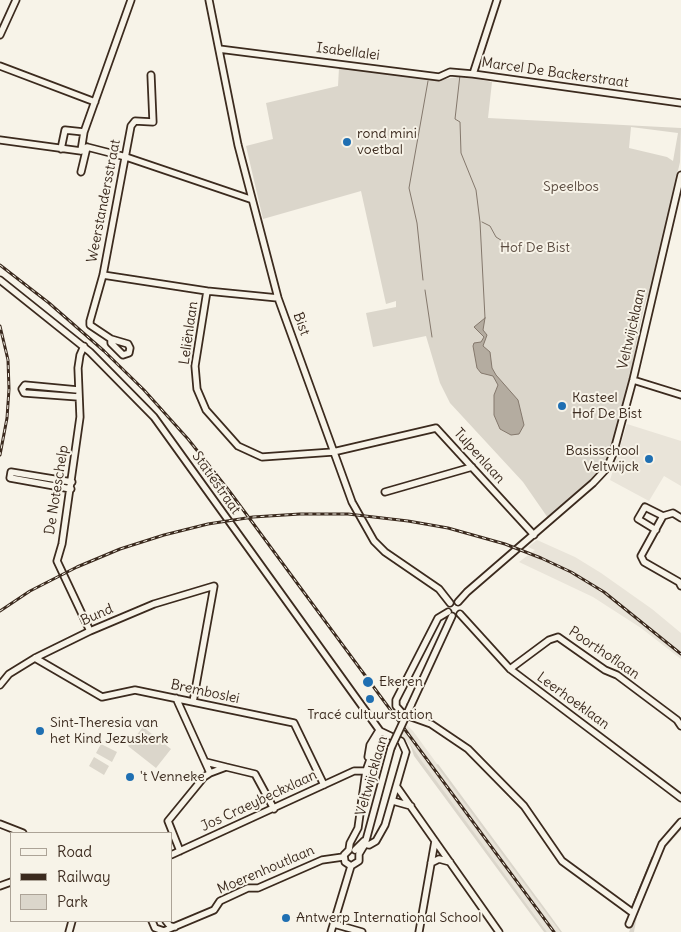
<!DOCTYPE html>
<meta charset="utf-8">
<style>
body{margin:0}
#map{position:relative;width:681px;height:932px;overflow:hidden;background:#f7f3e8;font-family:Delius,sans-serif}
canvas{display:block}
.legend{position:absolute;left:10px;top:832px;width:162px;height:90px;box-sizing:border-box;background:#f7f3e8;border:1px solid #aca397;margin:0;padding:6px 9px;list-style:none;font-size:15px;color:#3b2a1e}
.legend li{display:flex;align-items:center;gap:10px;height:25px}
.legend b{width:25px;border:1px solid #aca397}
</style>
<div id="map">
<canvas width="681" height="932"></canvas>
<ul class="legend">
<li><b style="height:6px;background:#f7f3e8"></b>Road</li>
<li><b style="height:6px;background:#3b2a1e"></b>Railway</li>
<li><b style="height:14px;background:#dbd6cb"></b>Park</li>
</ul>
</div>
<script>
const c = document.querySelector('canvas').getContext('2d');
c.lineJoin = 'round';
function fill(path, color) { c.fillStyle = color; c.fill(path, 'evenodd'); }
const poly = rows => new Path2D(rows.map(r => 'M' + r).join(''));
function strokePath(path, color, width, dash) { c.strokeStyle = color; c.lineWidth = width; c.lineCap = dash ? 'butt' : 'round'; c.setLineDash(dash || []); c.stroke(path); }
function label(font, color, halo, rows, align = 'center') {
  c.font = font + ' Delius,sans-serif'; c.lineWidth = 4; c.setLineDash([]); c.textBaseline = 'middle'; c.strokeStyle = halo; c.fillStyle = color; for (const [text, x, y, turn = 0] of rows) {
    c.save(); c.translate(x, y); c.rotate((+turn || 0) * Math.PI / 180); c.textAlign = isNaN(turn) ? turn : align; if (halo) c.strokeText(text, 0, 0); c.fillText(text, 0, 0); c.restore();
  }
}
const built = poly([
 [627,424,681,441,681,486,664,476,649,501,610,480],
 [537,540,575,557,601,573,652,609,681,633,681,659,641,628,593,597,519,562,535,550,528,547],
 [407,725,413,731,560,932,547,932,402,735]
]);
const green = poly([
 [339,68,439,80,463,76,492,82,488,118,681,128,680,162,649,297,647,297,644,307,635,350,636,356,610,455,598,473,548,518,523,482,450,403,440,383,426,336,373,347,366,313,396,307,396,301,386,304,361,191,263,219,246,146,273,139,266,103,338,86],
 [631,127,678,133,673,161,667,157,629,148],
 [143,727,171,749,156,768,128,746],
 [101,744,117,752,112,762,96,753],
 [410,744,421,760,547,932,544,932,414,756],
 [94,757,109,766,104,775,89,766],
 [438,764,546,910,562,932,560,932,436,765],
 [681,826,681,830,664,849,637,916,634,932,629,932,663,847]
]);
const water = poly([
 [485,318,483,330,487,335,483,346,490,352,492,368,496,375,518,400,524,425,519,434,511,435,500,429,494,415,494,395,498,385,493,376,481,373,477,368,473,346,474,343,481,342,484,337,474,327,485,318]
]);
const stream = poly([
 [460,75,455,119,460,122,461,153,476,190,480,222,485,318],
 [482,222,490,226,496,237,507,244],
 [508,244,512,246],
 [423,280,417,223,409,188,428,81],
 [425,290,432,337],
 [632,906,652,857]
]);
const minor = poly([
 [209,0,238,145,278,298,352,502,374,541,385,552,439,589,450,603],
 [0,35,16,0],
 [219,49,439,77,450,72,473,74,681,103],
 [0,66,95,102],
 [473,74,497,0],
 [0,140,81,151],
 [61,149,65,130,84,132],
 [81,151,87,147,126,157,250,199],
 [81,151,84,132,131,0],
 [81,172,87,147],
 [103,275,207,291,278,298],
 [0,280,90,352,154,417,380,731],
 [207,291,195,366,197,389,206,410,238,446,262,457,333,452,436,428,534,535],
 [111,339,128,344,130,348,129,353,123,355,111,343,111,339,90,325,90,321,103,275,131,126,135,121,153,122,151,75],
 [84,346,80,355,78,368,80,417,62,544,57,561,90,631],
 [633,380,681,395],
 [78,397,24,393,22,389,25,385,78,390],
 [71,489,10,478,11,472,72,482],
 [385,492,472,467],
 [663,516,641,556,644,562,679,582,681,586],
 [656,530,638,519,645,507,663,516,673,513,681,518],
 [458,602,467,592,593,483,607,468,613,454,633,380,681,175],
 [448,612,438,618,396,700,396,706,403,714,431,724,468,749,524,806,562,861,633,913],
 [460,614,510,669,681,798],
 [35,658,102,697,135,690,294,723,324,785],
 [510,669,549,640,558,637,605,670,617,675,677,720,681,726],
 [0,685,9,674,35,658,90,631,154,604,214,586,193,702],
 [176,698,210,773],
 [411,705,452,616],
 [368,757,370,745,378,732],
 [206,762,226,767],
 [397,787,499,932],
 [393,801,411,806],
 [0,824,23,833],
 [365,844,369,845,376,841,385,825,406,752,401,741,380,731],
 [355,850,364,841],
 [180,851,168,821,204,777,210,773,226,767,255,774,274,809],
 [171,855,354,771,366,771],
 [431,863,439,859,450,862],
 [351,866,345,862,344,855,349,850,350,843,358,828,366,771,380,731],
 [351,866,359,861,359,854,365,844,391,748],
 [0,886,11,882],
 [152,921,155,928,164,931,214,910,220,901,248,888,258,888,322,860,343,857],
 [166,921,170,926,175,927],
 [334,924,362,932],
 [629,924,662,844,681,822],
 [69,932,72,921],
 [331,932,351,866],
 [419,932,435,841]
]);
const rail = poly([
 [0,265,49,303,104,351,144,390,188,439,230,492,554,932],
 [0,326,8,360,9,389,7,418,0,455],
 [0,611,30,591,77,567,120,549,164,535,208,524,253,517,300,514,348,514,408,521,448,528,505,544,541,558,571,572,604,592,681,654]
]);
const minorBridge = poly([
 [391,748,411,705]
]);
const markers = [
 [347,142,5,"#1f6fb2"],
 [562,406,5,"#1f6fb2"],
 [649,459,5,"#1f6fb2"],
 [368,682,6,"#1f6fb2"],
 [370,699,5,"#1f6fb2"],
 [40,731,5,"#1f6fb2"],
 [130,777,5,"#1f6fb2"],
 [286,918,5,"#1f6fb2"]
];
const streetNames = [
 ["Isabellalei",348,52,7],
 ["Marcel De Backerstraat",555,73,8],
 ["Weerstandersstraat",104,201,-79],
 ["Bist",301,324,70],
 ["Veltwijcklaan",632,329,-77],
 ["Leliënlaan",189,333,-82],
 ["Tulpenlaan",479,456,48],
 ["Statiestraat",216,483,55],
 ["De Noteschelp",57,490,-81],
 ["Bund",97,615,-24],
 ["Poorthoflaan",604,653,34],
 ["Bremboslei",205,692,12],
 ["Leerhoeklaan",573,701,36],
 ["Veltwijcklaan",372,776,-74],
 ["Jos Craeybeckxlaan",259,801,-25],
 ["Moerenhoutlaan",266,870,-23]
];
const poiNames = [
 ["rond mini",357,134],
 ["voetbal",357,150],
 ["Kasteel",572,398],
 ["Hof De Bist",572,414],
 ["Basisschool",639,451,"right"],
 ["Veltwijck",639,467,"right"],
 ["Ekeren",379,682],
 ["Tracé cultuurstation",370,715,"center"],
 ["Sint-Theresia van",50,723],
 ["het Kind Jezuskerk",50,739],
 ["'t Venneke",140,777],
 ["Antwerp International School",296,918]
];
const parkNames = [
 ["Speelbos",571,187],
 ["Hof De Bist",535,248]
];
fill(built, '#e9e4d9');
fill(green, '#dbd6cb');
fill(water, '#b4aca0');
strokePath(water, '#84786c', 1);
strokePath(stream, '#84786c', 1);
strokePath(minor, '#3b2a1e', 9);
strokePath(minor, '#f7f3e8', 5.5);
strokePath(rail, '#3b2a1e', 3);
strokePath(rail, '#f7f3e8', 1, [4]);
strokePath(minorBridge, '#3b2a1e', 9, []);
strokePath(minorBridge, '#f7f3e8', 5.5);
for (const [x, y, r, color] of markers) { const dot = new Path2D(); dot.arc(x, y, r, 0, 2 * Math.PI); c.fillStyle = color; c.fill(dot); strokePath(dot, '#f7f3e8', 2); }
label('14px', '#3b2a1e', '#f7f3e8', streetNames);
label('14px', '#3b2a1e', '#f7f3e8', poiNames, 'left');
label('14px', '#5b4c41', '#f7f3e8', parkNames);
</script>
